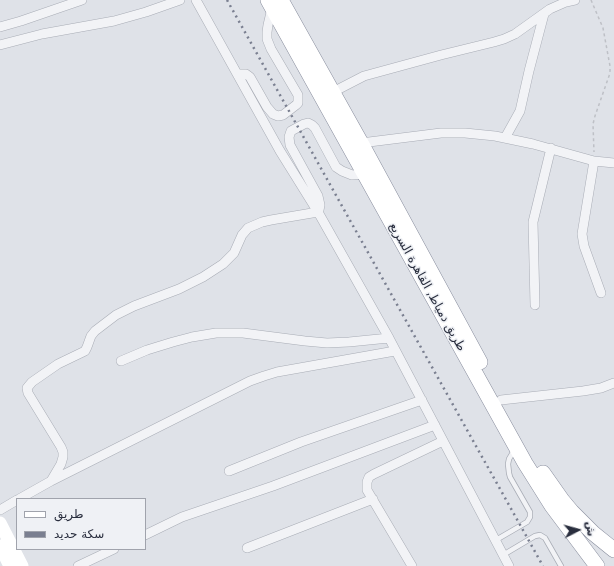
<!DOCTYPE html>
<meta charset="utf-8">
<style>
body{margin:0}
#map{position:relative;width:614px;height:566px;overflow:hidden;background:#dfe2e8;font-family:"DejaVu Sans",Vazirmatn,sans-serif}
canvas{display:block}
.legend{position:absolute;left:16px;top:498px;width:130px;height:52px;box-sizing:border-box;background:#eff1f5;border:1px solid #a0a3ac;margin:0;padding:5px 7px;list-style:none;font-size:12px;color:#292e3e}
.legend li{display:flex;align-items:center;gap:8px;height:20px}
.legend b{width:20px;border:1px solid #a0a3ac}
.north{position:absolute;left:558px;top:510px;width:40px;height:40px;-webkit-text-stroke:3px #eff1f5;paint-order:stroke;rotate:84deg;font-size:11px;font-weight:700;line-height:16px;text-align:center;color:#292e3e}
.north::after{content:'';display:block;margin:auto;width:14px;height:18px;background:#292e3e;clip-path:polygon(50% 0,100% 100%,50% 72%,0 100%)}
</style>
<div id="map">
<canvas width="614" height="566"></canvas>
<ul class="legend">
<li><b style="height:5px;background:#fff"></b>طريق</li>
<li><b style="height:5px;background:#7a7f90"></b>سكة حديد</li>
</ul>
<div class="north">ش</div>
</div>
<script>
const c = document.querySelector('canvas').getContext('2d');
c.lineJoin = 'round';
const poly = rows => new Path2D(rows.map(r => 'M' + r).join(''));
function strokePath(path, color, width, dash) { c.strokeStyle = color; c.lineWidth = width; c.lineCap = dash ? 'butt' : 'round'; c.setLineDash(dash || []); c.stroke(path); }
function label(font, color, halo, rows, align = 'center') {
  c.font = font + ' "DejaVu Sans",Vazirmatn,sans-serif'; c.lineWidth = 3; c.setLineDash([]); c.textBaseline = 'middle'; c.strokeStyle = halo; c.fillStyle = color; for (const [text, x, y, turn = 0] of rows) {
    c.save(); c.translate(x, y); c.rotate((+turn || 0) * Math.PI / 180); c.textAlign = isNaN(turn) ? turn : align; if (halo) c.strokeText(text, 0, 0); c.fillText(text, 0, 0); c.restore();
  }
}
const path = poly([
 [591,0,603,28,610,66,610,71,609,76,595,116,593,124,594,152]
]);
const service = poly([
 [496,540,527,522,530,517,530,512,510,477,509,473,508,464,509,459,515,449],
 [503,555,535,536,540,535,545,538,561,566]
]);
const minor = poly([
 [196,0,280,151,318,212,389,338,509,566],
 [0,27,21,21,82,0],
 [0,45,42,34,114,21,146,12,180,0],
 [238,74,246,74,250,77,267,107,273,114,278,116,283,115,296,105,298,103,298,95,271,49,267,39,267,32,268,25,272,8],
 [333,92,364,76,441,55,494,42,504,39,515,34,550,9,566,2,575,0],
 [505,138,520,111,529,71,544,14],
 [361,143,441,133,465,133,495,136,533,144,594,161,614,163],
 [594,161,582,234,584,246,601,293],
 [535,305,533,222,551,148],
 [121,361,147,350,173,342,192,337,216,333,243,333,305,341,327,343,349,342,389,338],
 [501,400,583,391,601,388,614,383],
 [229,471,301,442,422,400],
 [51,481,61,464,63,457,63,452,61,447,28,393,27,388,32,382,58,364,85,351,87,347,91,336,95,331,116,315,134,306,179,289,203,277,223,264,234,253,242,235,248,228,262,222,271,220,318,212,319,210,320,205,318,196,290,145,289,137,291,131,304,124,308,123,312,125,315,128,336,167,342,171,352,175,365,174],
 [19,499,51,481,250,381,264,376,277,372,395,351],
 [0,510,17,500],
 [145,535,182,517,273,486,435,425],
 [247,548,373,499],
 [78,566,114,549],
 [412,566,367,490,367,482,369,477,374,474,443,441]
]);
const secondary = poly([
 [0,523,22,566],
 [0,546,10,566]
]);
const trunk = poly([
 [268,0,525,463,552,506,597,566],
 [281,0,361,143,480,362],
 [543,473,562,500,572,512,593,533,614,550]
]);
const rail = poly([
 [227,0,543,566]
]);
const streetNames = [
 ["طريق دمياط, القاهرة السريع",427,287,61]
];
strokePath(service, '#a8acb5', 6);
strokePath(minor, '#a8acb5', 10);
strokePath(trunk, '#888d9d', 16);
strokePath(path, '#bec0c6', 1.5, [3, 3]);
strokePath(service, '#f2f3f6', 4.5);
strokePath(minor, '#f2f3f6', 9);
strokePath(secondary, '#fff', 13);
strokePath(trunk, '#fff', 15);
strokePath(rail, '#7a7f90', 2.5, [2, 4]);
label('12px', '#292e3e', '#eff1f5', streetNames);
</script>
